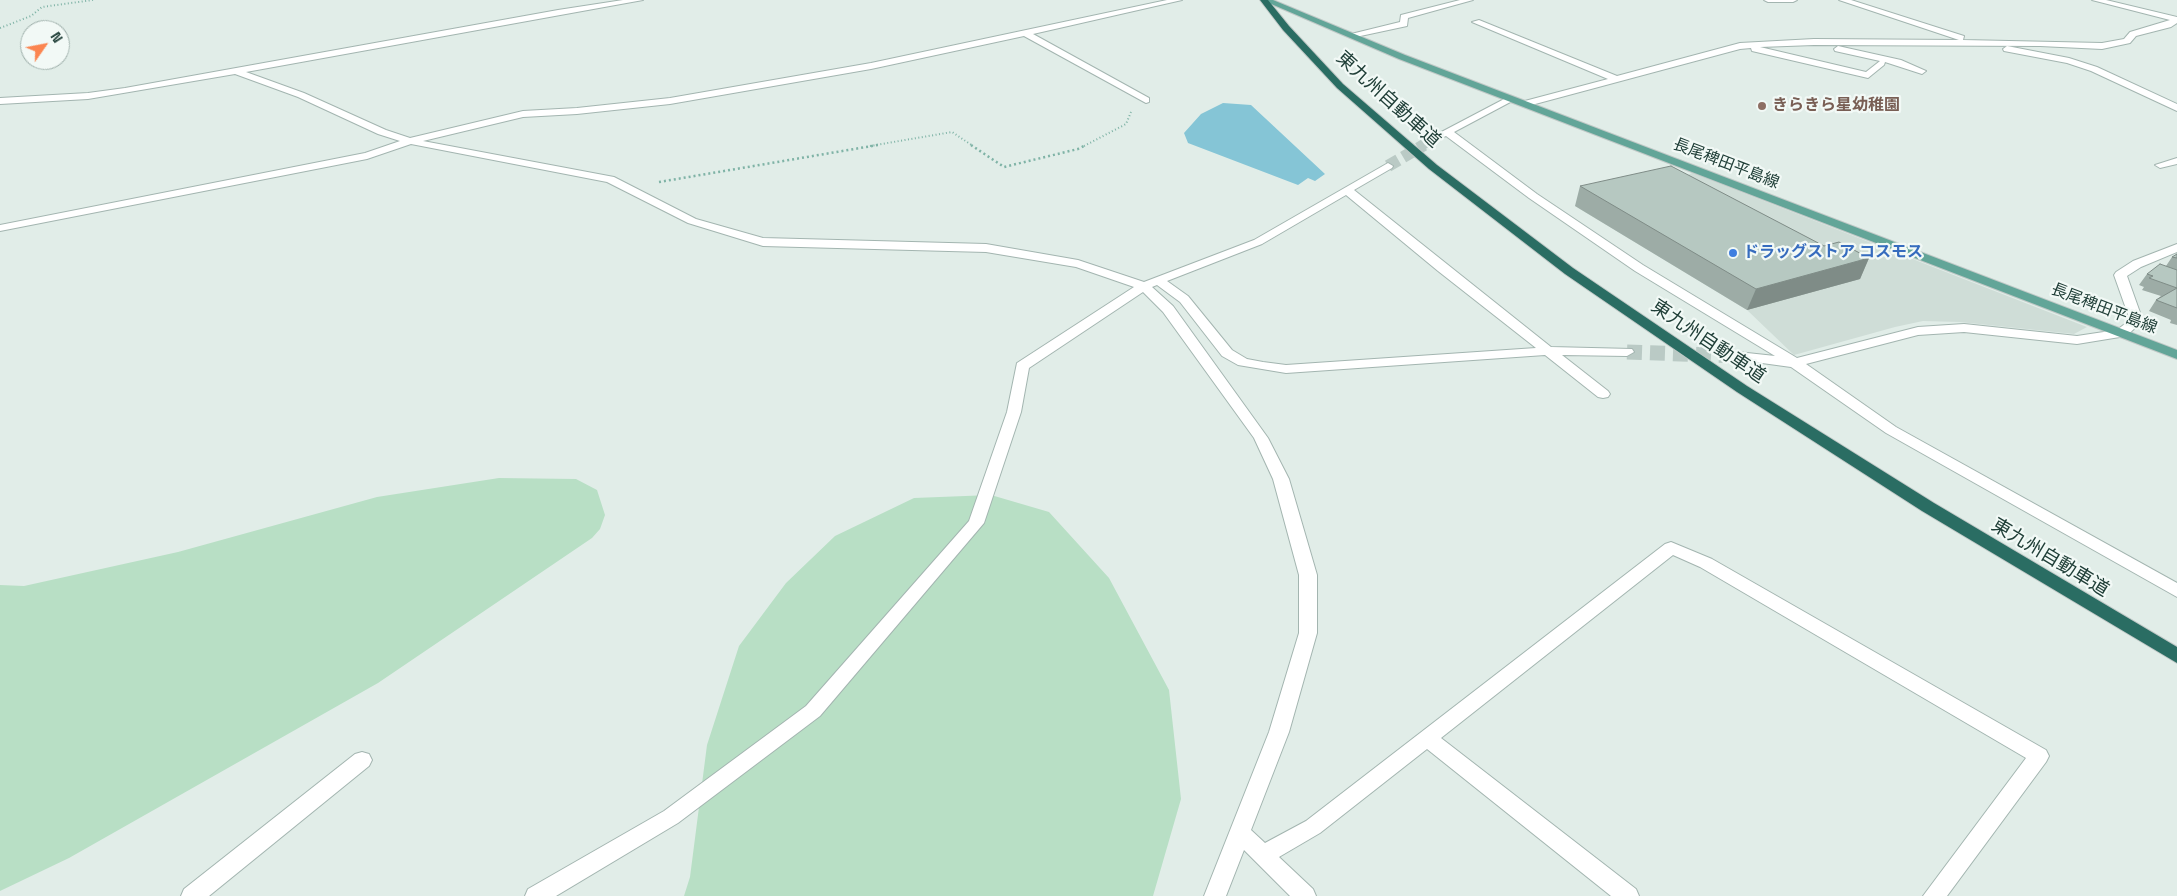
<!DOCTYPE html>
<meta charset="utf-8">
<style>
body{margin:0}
#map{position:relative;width:2177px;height:896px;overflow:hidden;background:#e1ede8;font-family:"Space Grotesk",sans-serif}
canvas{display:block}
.north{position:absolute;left:20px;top:20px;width:50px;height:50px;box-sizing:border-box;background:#f2f9f6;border:1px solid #9eafaa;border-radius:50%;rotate:57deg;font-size:14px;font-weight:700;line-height:20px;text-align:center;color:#203f38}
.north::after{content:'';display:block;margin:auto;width:18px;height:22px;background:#fb8550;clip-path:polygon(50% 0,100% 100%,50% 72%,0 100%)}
</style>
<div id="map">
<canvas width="2177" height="896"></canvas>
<div class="north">N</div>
</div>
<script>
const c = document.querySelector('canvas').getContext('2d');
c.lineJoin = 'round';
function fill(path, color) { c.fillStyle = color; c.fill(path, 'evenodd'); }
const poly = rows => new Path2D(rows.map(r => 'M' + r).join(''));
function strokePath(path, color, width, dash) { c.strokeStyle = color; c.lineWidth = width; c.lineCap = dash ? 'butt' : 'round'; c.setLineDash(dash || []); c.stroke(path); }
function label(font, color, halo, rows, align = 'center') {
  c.font = font + ' "Space Grotesk","Noto Sans JP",sans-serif'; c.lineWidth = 4.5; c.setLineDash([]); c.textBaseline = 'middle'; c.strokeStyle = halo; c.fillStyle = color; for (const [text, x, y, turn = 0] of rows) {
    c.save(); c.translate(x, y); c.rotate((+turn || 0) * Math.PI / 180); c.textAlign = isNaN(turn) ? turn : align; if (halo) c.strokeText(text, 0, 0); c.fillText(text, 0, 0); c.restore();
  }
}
const built = poly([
 [1692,173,2087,327,2074,334,1960,322,1923,321,1895,327,1794,355,1747,310,1575,206,1665,185]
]);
const green = poly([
 [499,478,576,479,597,490,605,515,600,529,592,538,378,683,69,858,0,891,0,585,24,586,178,552,377,497],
 [991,495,1049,512,1109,578,1169,690,1181,799,1153,896,684,896,690,877,707,745,739,646,786,583,835,536,914,498]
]);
const water = poly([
 [1223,103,1251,105,1325,174,1315,181,1308,178,1298,185,1188,143,1184,133,1201,114]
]);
const minorTunnelFar2 = poly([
 [1422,146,1435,138]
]);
const minorTunnelFar1 = poly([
 [1388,166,1424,145]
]);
const minorTunnel = poly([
 [1627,352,1738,356]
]);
const pathFar1 = poly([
 [0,28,31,16,42,7,93,0],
 [870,146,952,132,973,146],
 [1084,146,1126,124,1131,112]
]);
const path = poly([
 [971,145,1004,167,1078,149,1086,145],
 [659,182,878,145]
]);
const minor = poly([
 [623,0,643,0,246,72,304,93,386,130,410,138,523,111,577,108,670,98,871,63,1167,0,1182,0,1033,34,1149,98,1149,102,1146,103,1024,36,871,69,670,104,577,114,523,117,423,141,614,177,696,219,763,238,986,244,1078,260,1144,282,1254,240,1388,163,1393,166,1392,168,1354,190,1551,347,1632,349,1634,352,1627,356,1562,355,1608,391,1610,394,1608,397,1603,398,1598,397,1545,355,1286,373,1238,365,1222,356,1180,302,1157,285,1152,287,1173,306,1268,438,1289,479,1317,575,1317,633,1289,732,1251,830,1265,843,1306,821,1665,544,1671,542,1712,559,2046,750,2049,756,2046,762,1947,896,1923,896,2026,758,1700,567,1673,555,1441,738,1636,889,1639,896,1611,896,1427,749,1320,833,1279,857,1313,889,1316,896,1290,896,1244,850,1226,896,1204,896,1269,732,1299,633,1299,575,1273,479,1254,438,1163,312,1143,292,1029,368,1021,412,984,523,820,716,678,823,556,896,525,896,528,889,664,811,806,706,969,521,1007,412,1017,363,1134,287,1076,267,986,252,763,246,688,223,607,182,411,144,367,159,0,231,0,225,365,153,400,141,378,134,298,97,235,74,88,99,0,104,0,98,88,93,125,88,558,10,623,0],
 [1346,195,1438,271,1536,348,1286,365,1263,362,1247,359,1232,350,1188,296,1167,281,1262,244,1346,195],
 [1460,0,1473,0,1408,18,1407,26,1351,38,1347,35,1400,22,1401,15,1460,0],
 [1764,0,1797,0,1793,2,1768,2,1764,0],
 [1839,0,1851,0,1964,36,1963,40,2102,43,2124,39,2130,32,2170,20,2092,0,2106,0,2177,17,2177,23,2171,27,2136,36,2130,43,2102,49,2040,46,1814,45,1760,47,1866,72,1880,61,1835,51,1834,49,1838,46,1901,60,1926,71,1922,74,1885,62,1884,65,1868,78,1752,51,1751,48,1740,49,1524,107,1519,104,1521,102,1608,79,1472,22,1479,20,1617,76,1740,43,1814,39,1959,40,1839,0],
 [2007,46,2069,58,2097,67,2177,104,2177,111,2091,71,2067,63,2004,51,2003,49,2007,46],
 [1508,97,1516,99,1454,132,1537,194,1643,265,1797,358,1918,327,1964,324,2077,336,2117,330,2130,320,2114,275,2116,272,2133,261,2177,244,2177,252,2141,267,2127,276,2143,321,2126,336,2077,344,1964,332,1918,335,1806,364,1896,427,2177,583,2177,597,1886,433,1791,367,1733,359,1731,356,1738,352,1775,356,1635,271,1529,198,1446,136,1435,141,1430,138,1508,97],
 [2177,158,2177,164,2160,168,2155,165,2177,158],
 [362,752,369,754,372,760,369,766,209,896,181,896,184,889,355,754,362,752]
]);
const major = poly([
 [1262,0,1273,0,1405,55,2177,350,2177,359,1399,59,1262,0]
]);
const highway = poly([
 [1260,0,1268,0,1289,26,1343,84,1437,165,1573,268,1747,386,1934,503,2177,647,2177,663,1922,511,1737,392,1565,274,1429,169,1337,88,1283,30,1260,0]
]);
const wall = poly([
 [1580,186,1869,258,1860,279,1747,310,1575,206],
 [2177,254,2177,325,2170,323,2171,320,2149,311,2156,300,2161,296,2142,290,2144,287,2139,285,2147,274,2166,266,2172,257]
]);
const shadedWall = poly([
 [1869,258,1860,279,1747,310,1756,289]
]);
const building = poly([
 [1671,166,1824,246,1839,242,1869,258,1756,289,1580,186,1671,166],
 [2177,254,2177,258,2172,257,2177,254],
 [2160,264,2177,270,2177,308,2156,300,2177,288,2149,278,2153,276,2147,274,2160,264]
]);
const markers = [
 [1762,106,5,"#8d6e63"],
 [1733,253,5,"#3f7fe0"]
];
const farEducationnames = [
 ["きらきら星幼稚園",1772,106]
];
const farStreetnames = [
 ["長尾稗田平島線",1726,164,21],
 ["長尾稗田平島線",2104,309,21]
];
const farShopnames = [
 ["ドラッグストア コスモス",1743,253]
];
const streetNames = [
 ["東九州自動車道",1388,100,42],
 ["東九州自動車道",1708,342,34],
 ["東九州自動車道",2050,558,31]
];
fill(built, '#cfddd7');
fill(green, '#b8dfc5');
fill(water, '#85c5d6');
strokePath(minorTunnelFar2, '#bacac5', 9, [9, 4.5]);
strokePath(minorTunnelFar1, '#bacac5', 12, [12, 5.5]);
strokePath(minorTunnel, '#bacac5', 15, [15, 8]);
strokePath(minor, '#a3b5b0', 2);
strokePath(major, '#c1c9c7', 2);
strokePath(highway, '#c1c9c7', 2);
strokePath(pathFar1, '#7fb3a6', 2, [1, 2.5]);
strokePath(path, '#7fb3a6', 2.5, [2, 3]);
fill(minor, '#fff');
fill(major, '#62a598');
fill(highway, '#2a6d63');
fill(wall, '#9daca6');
fill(shadedWall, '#7f8c87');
fill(building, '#b6c8c1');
strokePath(building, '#7f8c87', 1);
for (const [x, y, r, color] of markers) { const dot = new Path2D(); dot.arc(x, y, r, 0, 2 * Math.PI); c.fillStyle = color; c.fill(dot); strokePath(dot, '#f2f9f6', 2); }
label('bold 16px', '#785e54', '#f2f9f6', farEducationnames, 'left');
label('16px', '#203f38', '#f2f9f6', farStreetnames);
label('bold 16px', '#366cbe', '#f2f9f6', farShopnames, 'left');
label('19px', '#203f38', '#f2f9f6', streetNames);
</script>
